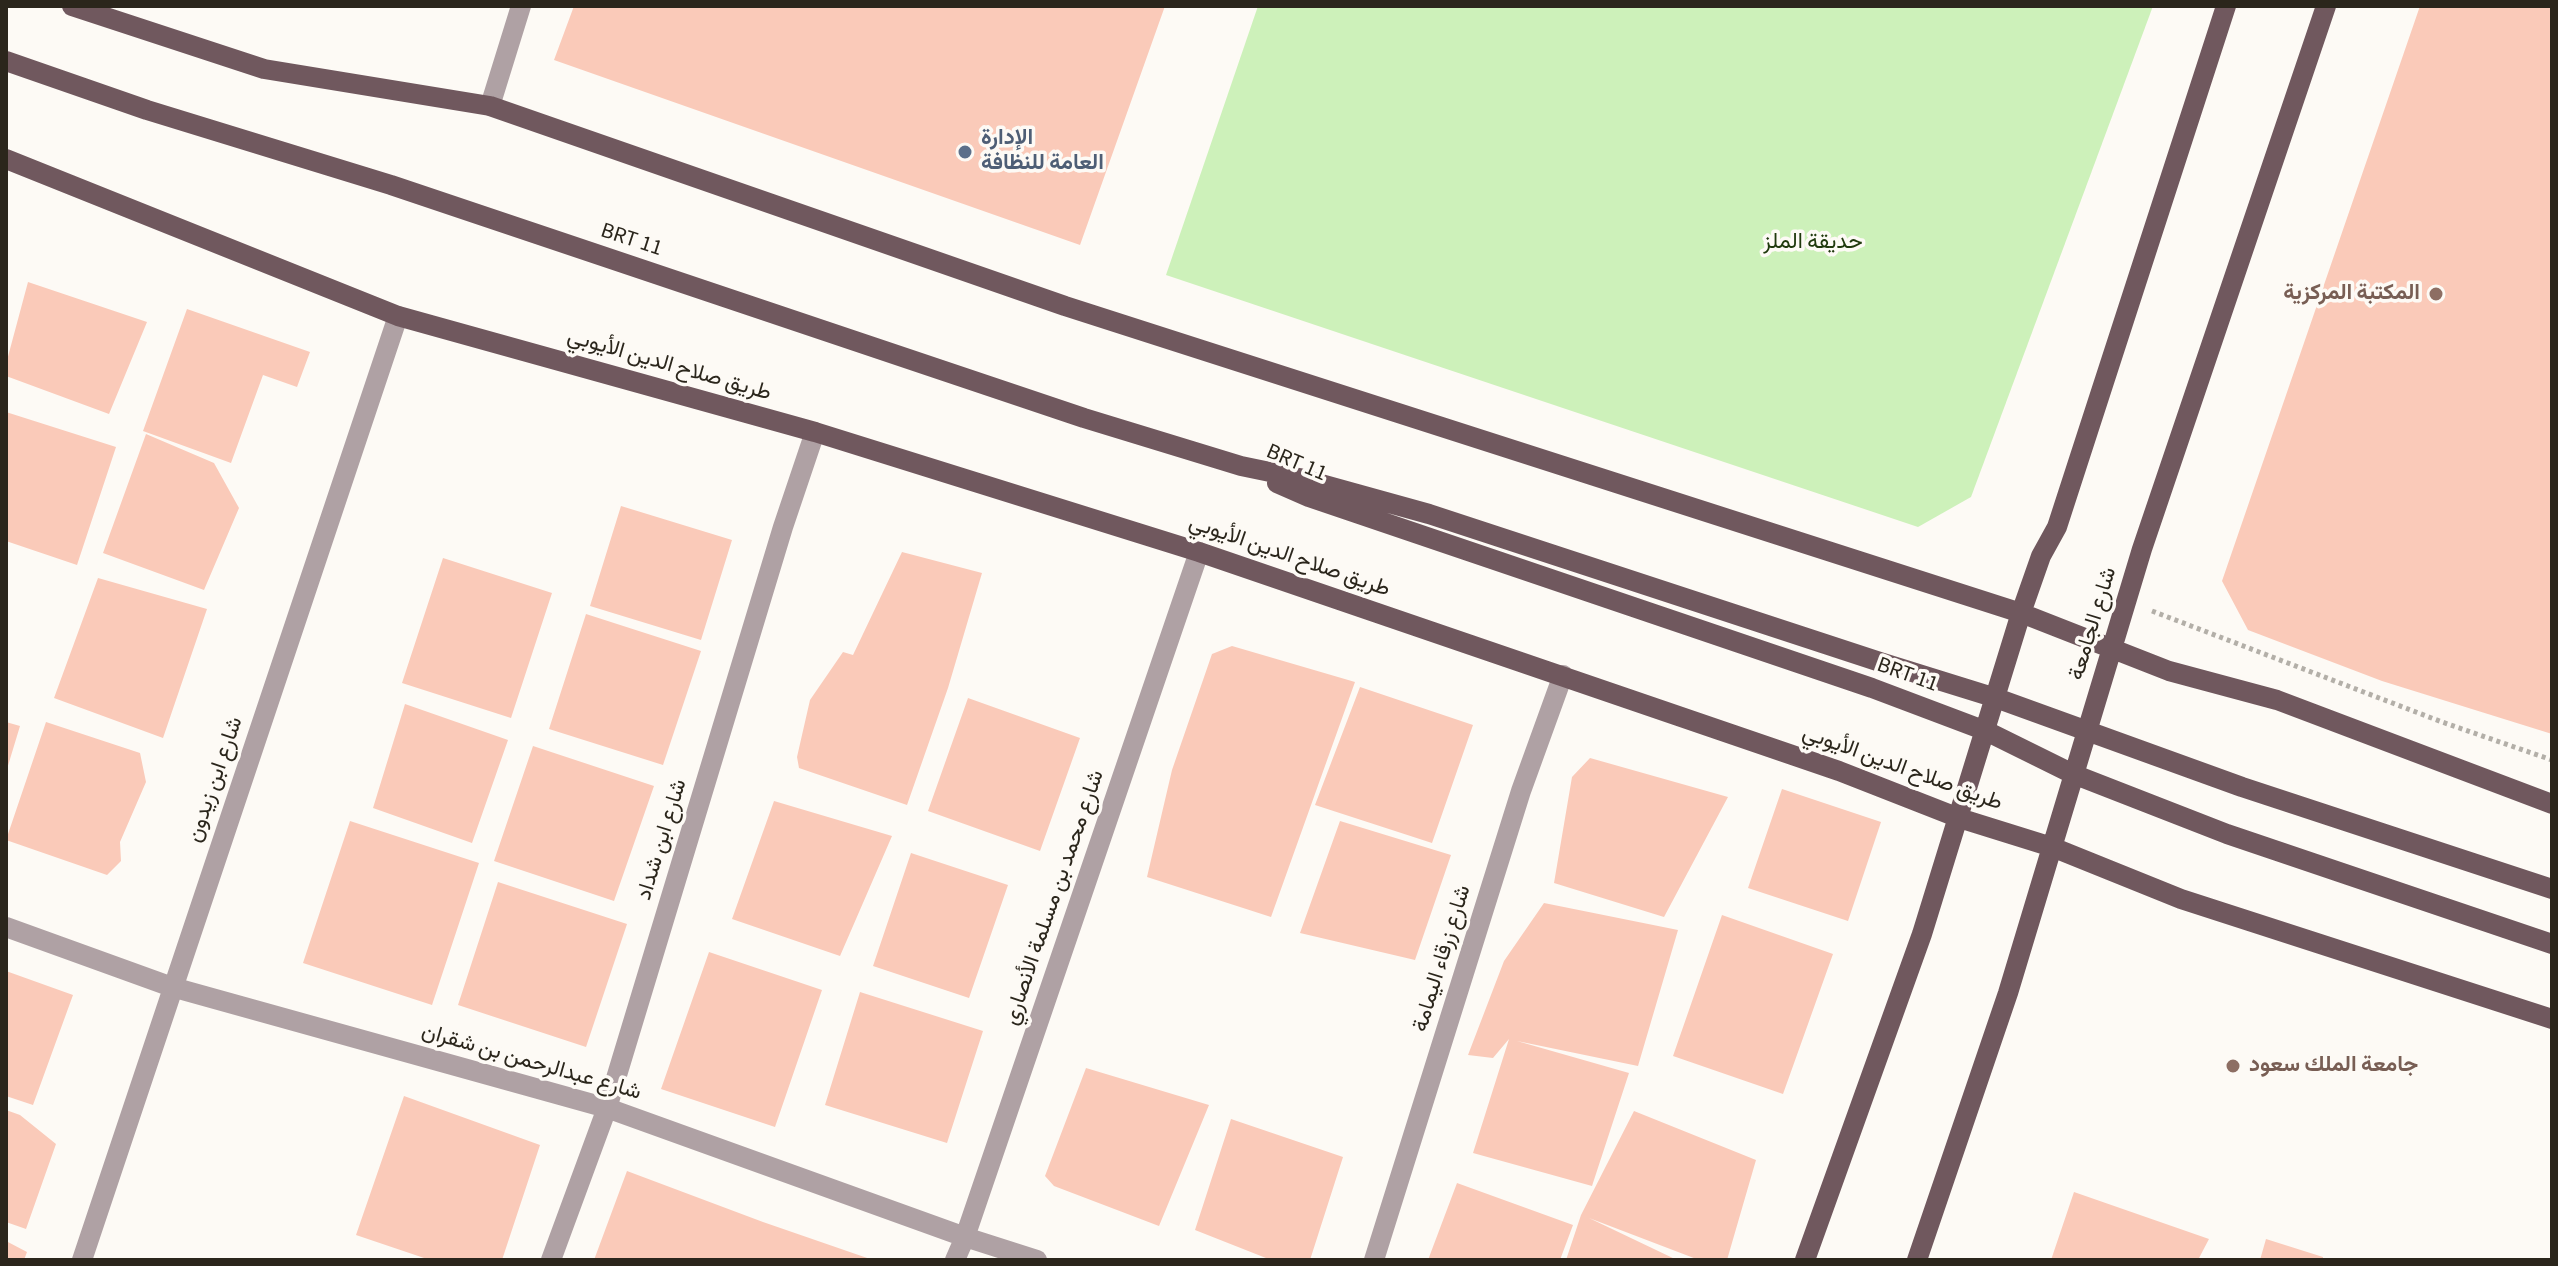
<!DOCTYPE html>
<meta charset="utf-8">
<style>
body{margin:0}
#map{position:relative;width:2558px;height:1266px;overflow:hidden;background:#fdfaf5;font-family:"Source Sans 3",sans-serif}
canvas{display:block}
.frame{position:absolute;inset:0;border:8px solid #2b261c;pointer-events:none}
</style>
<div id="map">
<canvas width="2558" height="1266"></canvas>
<div class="frame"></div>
</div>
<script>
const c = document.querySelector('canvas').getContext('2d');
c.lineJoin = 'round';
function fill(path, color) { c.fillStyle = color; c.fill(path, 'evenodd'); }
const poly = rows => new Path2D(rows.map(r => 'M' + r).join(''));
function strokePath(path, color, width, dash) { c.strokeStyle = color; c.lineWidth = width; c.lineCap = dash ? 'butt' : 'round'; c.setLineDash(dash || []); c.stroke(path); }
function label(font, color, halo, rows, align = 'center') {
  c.font = font + ' "Source Sans 3",Vazirmatn,sans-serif'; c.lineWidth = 7; c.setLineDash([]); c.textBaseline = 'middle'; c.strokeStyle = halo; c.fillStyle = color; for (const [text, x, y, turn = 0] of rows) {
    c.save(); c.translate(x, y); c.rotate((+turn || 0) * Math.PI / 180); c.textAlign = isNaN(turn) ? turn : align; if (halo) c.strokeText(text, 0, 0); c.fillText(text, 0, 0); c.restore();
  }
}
const green = poly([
 [1258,6,2153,6,1971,497,1918,527,1166,275]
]);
const building = poly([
 [574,6,1165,6,1080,245,554,60],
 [2420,6,2552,6,2552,734,2382,681,2248,630,2222,581],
 [28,282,147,322,109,414,6,376,6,364],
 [187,309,310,352,297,387,263,375,231,463,143,431],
 [6,412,116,447,77,565,6,541],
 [146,434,214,463,239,508,204,590,103,553],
 [621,506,732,540,701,640,590,606],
 [902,552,982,573,948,688,907,805,799,768,797,757,810,700,843,652,853,655],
 [443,558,552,593,511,718,402,683],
 [98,578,207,609,163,738,54,698],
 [586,614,701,651,663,765,549,729],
 [1232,646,1355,682,1271,917,1147,877,1172,770,1212,654],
 [1360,687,1473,725,1432,843,1315,805],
 [968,698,1080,738,1040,851,928,811],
 [405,704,508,740,472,843,373,808],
 [6,722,20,726,7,769,6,769],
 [46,722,140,753,146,782,120,842,121,861,107,875,6,840],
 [533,746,654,786,614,901,494,861],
 [1590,758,1728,797,1664,917,1554,883,1572,777],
 [1782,789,1881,822,1848,921,1748,888],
 [774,801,892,836,840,956,732,919],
 [350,821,479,863,432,1005,303,963],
 [1340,821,1451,855,1415,960,1300,933],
 [911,853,1008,885,969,998,873,966],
 [498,882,627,924,586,1047,458,1005],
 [1544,903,1678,930,1638,1066,1517,1041,1629,1073,1592,1186,1473,1153,1509,1039,1493,1058,1468,1055,1504,961],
 [1722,915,1833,954,1783,1094,1673,1056],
 [709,952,822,990,775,1127,661,1089],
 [6,971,73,995,33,1105,6,1096],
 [860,992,983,1031,947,1143,825,1105],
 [1086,1068,1209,1105,1159,1226,1054,1186,1045,1176],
 [404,1096,540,1145,502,1260,430,1260,356,1235],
 [6,1110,20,1115,56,1144,26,1229,6,1222],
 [1634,1111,1756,1160,1727,1260,1699,1260,1589,1218,1677,1260,1566,1260,1581,1215],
 [1231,1119,1343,1157,1310,1260,1271,1260,1195,1230],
 [627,1171,763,1222,873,1260,594,1260],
 [1457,1183,1573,1225,1560,1260,1428,1260],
 [2074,1192,2209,1239,2198,1260,2051,1260],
 [2266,1239,2323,1257,2323,1260,2260,1260],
 [6,1241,27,1252,24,1260,6,1260]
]);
const path = poly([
 [2152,611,2442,722,2552,760]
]);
const minor = poly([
 [490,106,521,6],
 [6,927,172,987,607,1108,965,1237,1037,1260],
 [82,1260,398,316],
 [551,1260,607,1108,783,527,815,432],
 [955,1260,965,1237,1199,552],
 [1374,1260,1521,791,1563,675]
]);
const major = poly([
 [72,6,264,69,490,106,1065,306,2021,613,2169,671,2277,700,2552,804],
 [6,61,147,110,391,185,1084,418,1241,466,1299,478,1429,514,1880,662,1996,698,2242,787,2552,889],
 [6,159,398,316,815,432,1199,552,1839,771,1959,818,2052,847,2181,899,2552,1019],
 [1277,483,1309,497,1872,688,1986,731,2073,774,2227,834,2552,944],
 [1805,1260,1922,934,2021,613,2041,556,2057,527,2226,6],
 [1917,1260,2008,993,2142,549,2326,6]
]);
const markers = [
 [965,152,8,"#5c6f8a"],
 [2436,294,8,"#8d6e63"],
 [2233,1066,8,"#8d6e63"]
];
const serviceNames = [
 ["الإدارة",981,139],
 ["العامة للنظافة",981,164]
];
const streetNames = [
 ["BRT 11",631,241,18],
 ["طريق صلاح الدين الأيوبي",669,366,16],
 ["BRT 11",1296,464,23],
 ["طريق صلاح الدين الأيوبي",1289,557,19],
 ["شارع الجامعة",2094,624,-73],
 ["BRT 11",1907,676,20],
 ["طريق صلاح الدين الأيوبي",1902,769,20],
 ["شارع ابن زيدون",216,780,-71],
 ["شارع ابن شداد",663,840,-73],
 ["شارع محمد بن مسلمة الأنصاري",1055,898,-71],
 ["شارع زرقاء اليمامة",1443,959,-73],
 ["شارع عبدالرحمن بن شقران",531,1063,16]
];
const parkNames = [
 ["حديقة الملز",1813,243]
];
const educationNames = [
 ["المكتبة المركزية",2420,294],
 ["جامعة الملك سعود",2249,1066,"left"]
];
fill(green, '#cdf1ba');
fill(building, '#facab9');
strokePath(path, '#b3afa8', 5, [4, 4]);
strokePath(minor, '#afa1a4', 20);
strokePath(major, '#70585e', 20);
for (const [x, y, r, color] of markers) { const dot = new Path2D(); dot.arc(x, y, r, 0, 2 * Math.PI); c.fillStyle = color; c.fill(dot); strokePath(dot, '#fdfaf5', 3); }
label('bold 22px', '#4e5e75', '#fdfaf5', serviceNames, 'left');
label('22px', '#2b261c', '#fdfaf5', streetNames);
label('22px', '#203a0d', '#fdfaf5', parkNames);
label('bold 22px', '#785e54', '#fdfaf5', educationNames, 'right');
</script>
